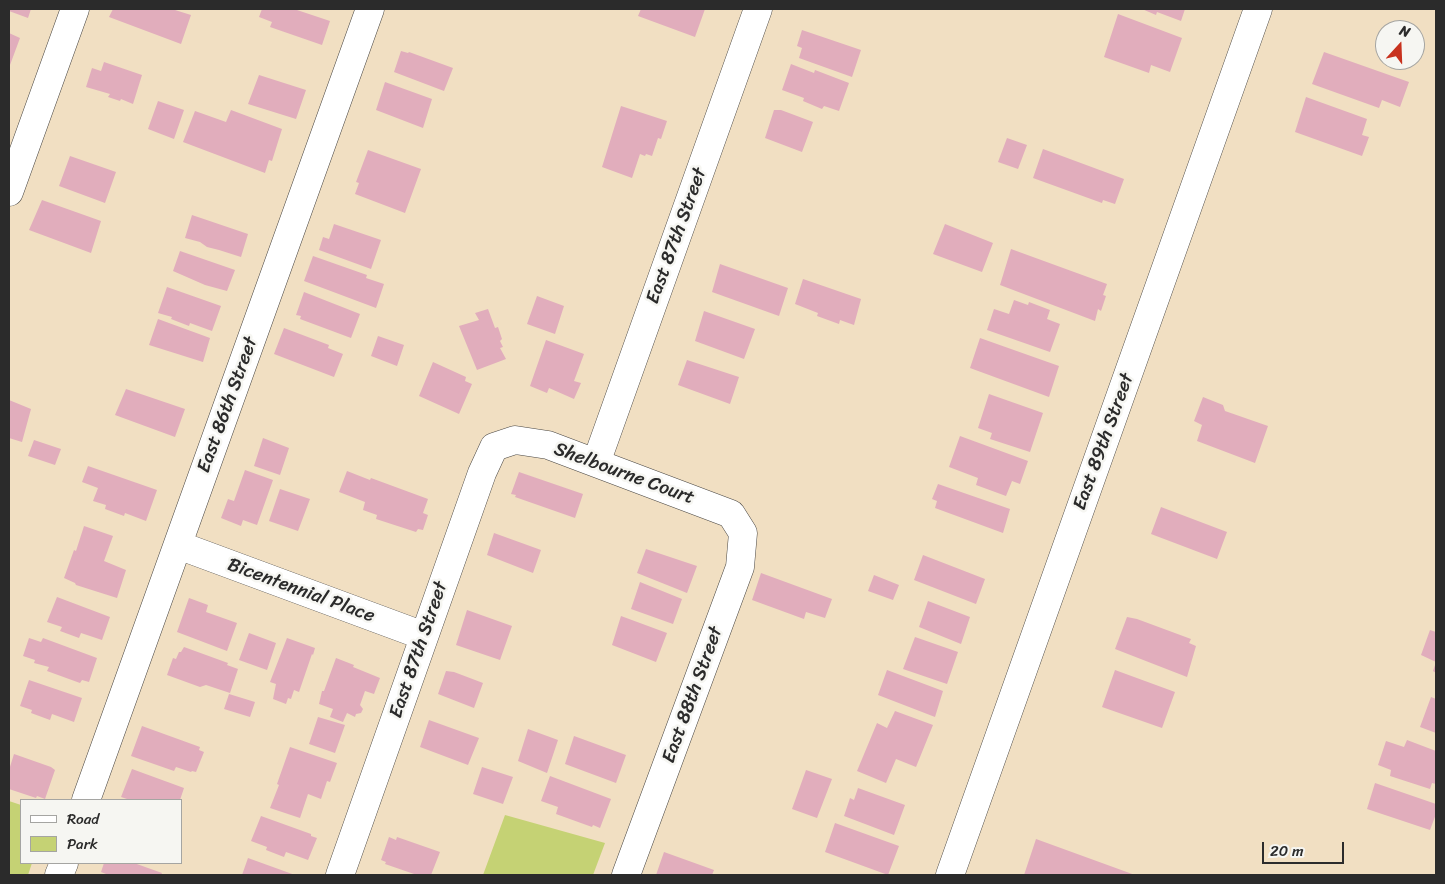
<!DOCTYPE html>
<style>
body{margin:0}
#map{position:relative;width:1445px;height:884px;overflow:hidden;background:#f1dfc2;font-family:Sriracha,sans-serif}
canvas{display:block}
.frame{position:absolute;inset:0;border:10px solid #2b2b2b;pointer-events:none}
.legend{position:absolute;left:20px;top:799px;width:162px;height:65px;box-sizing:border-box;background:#f6f6f2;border:1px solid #a5a5a2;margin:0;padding:6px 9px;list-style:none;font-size:15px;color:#2b2b2b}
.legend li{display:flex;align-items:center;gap:10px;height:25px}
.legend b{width:25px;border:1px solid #a5a5a2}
.north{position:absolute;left:1375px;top:20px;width:50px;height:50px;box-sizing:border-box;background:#f6f6f2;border:1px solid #a5a5a2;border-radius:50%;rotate:20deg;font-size:14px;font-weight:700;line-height:20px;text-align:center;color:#2b2b2b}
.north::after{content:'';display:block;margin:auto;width:18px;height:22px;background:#c8321e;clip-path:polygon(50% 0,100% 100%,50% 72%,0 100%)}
.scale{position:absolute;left:1262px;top:842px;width:82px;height:22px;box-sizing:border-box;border:2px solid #2b2b2b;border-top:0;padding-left:6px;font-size:15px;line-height:18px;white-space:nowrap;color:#2b2b2b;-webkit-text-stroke:4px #f6f6f2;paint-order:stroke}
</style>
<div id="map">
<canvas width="1445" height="884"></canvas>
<div class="frame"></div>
<ul class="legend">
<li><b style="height:6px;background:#fff"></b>Road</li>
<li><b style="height:14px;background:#c5d274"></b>Park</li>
</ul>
<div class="north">N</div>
<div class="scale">20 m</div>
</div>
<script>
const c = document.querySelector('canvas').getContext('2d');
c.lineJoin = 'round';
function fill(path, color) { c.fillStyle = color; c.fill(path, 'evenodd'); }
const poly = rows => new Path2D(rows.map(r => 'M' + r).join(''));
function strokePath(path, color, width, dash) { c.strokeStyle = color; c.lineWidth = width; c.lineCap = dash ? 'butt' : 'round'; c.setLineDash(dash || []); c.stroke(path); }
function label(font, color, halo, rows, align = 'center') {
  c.font = font + ' Sriracha,sans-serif'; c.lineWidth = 5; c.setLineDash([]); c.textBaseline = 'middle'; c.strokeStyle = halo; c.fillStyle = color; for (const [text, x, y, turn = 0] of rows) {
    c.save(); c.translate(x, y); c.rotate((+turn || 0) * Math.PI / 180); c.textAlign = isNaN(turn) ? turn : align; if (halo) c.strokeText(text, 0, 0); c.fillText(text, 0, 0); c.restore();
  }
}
const green = poly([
 [9,801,21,805,21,863,32,863,28,875,9,875],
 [505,815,605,843,593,875,483,875]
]);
const building = poly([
 [9,9,31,9,28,18,9,11],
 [113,9,175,9,175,10,191,15,181,44,109,17],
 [262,9,294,9,330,21,322,45,270,27,272,22,259,17],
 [641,9,705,9,695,37,638,16],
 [1142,9,1185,9,1181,21,1157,12,1156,15],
 [1118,14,1182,38,1170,72,1151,65,1149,73,1104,57],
 [802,30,861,50,852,77,799,58,802,48,797,46],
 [9,33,20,38,10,65,9,64],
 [401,51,408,53,409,52,453,68,444,91,394,72],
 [1324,52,1409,82,1400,107,1382,100,1379,108,1312,84],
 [104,62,142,75,133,104,121,99,120,101,108,97,110,94,86,87,92,68,101,71],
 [791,64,814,73,815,70,849,83,839,111,824,106,822,109,803,101,804,98,782,90],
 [259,75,306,90,296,119,248,104],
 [385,82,432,99,423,128,376,110],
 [1306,97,1367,119,1362,135,1369,137,1362,156,1295,132],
 [158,101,184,110,174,139,148,129],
 [621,106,667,121,661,139,658,138,652,156,646,154,645,156,640,154,632,178,602,167],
 [231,110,282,129,272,161,269,160,265,173,183,142,195,111,226,122],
 [774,110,781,110,813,122,802,152,765,138],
 [1007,138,1027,145,1018,169,998,162],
 [1043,149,1124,179,1115,204,1103,200,1102,203,1033,178],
 [368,150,421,169,405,213,355,194,359,183,356,182],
 [70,156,116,172,105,203,59,186],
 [42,200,101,221,91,253,29,230],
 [192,215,248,234,241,257,219,250,207,247,200,242,185,238],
 [334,224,381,240,371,269,319,250,323,237,329,239],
 [945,224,993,243,982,272,933,254],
 [1011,249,1107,284,1103,295,1106,296,1101,311,1098,309,1095,321,1000,285],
 [180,251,235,270,227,291,205,285,173,271],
 [313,256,367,275,366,278,384,284,376,308,304,281],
 [720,264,788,288,779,316,712,292],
 [803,279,861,299,854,325,840,320,839,324,817,316,818,313,795,304],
 [167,287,221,306,212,331,190,323,189,326,171,319,172,317,158,313],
 [304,292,360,314,351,338,300,319,301,316,296,315],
 [537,296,564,306,555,334,527,324],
 [1014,300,1028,305,1029,302,1050,310,1047,319,1060,324,1050,352,987,330,994,309,1009,314],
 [488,309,495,328,498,327,502,339,500,341,503,347,500,348,506,359,477,370,459,326,479,320,475,313],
 [704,311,755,329,744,359,695,341],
 [158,319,210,338,203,362,149,345],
 [284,328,329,345,328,348,343,354,334,377,274,354],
 [378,336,404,345,397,366,371,356],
 [980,338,1059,366,1049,397,970,368],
 [546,340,584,354,574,381,581,383,574,399,549,388,547,393,530,386],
 [687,360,739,377,730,404,678,385],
 [433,362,466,377,465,381,472,384,459,414,419,396],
 [126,389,185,409,175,437,115,415],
 [989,394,1043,413,1030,452,990,439,992,433,978,428],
 [1203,397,1223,405,1225,411,1268,426,1255,463,1197,441,1202,425,1194,421],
 [9,400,31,409,22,442,9,438],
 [960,436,1028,461,1020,484,1012,481,1006,496,976,485,978,478,949,467],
 [263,438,289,448,280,475,254,466],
 [34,440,61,449,55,465,28,456],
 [88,466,157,490,146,521,125,513,124,516,105,509,106,505,93,501,98,488,82,482],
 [245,470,273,480,257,525,243,520,241,526,221,518,228,499,234,501],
 [347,471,370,480,371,478,428,499,423,513,428,515,423,530,418,529,416,532,376,519,377,515,363,510,365,502,339,492],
 [519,472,583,494,575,518,515,497,516,495,511,494],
 [938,484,1010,509,1003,533,935,508,937,501,932,499],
 [280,489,310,499,298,531,269,521],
 [1161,507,1227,532,1217,559,1151,534],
 [84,526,113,536,104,561,126,570,117,598,76,585,75,583,64,578,74,550,76,551],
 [494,533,541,550,533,573,487,555],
 [646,549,697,566,687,593,637,573],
 [923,555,985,579,976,604,914,580],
 [761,573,832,599,825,618,806,612,804,619,752,600],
 [874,575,899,585,893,600,868,591],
 [640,582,682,599,673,624,631,609],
 [57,597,110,617,102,640,81,633,79,638,60,631,62,627,47,622],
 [189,598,208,605,206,612,237,623,227,651,177,632],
 [928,601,970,617,961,644,919,627],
 [467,610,512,626,500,660,456,645],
 [621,616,667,633,656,662,612,645],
 [1127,617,1137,619,1191,639,1189,643,1196,646,1187,677,1115,649],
 [1430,630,1436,632,1436,673,1433,671,1436,662,1421,655],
 [249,633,276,643,267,670,239,660],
 [915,637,958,652,947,684,903,669],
 [29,638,41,642,43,638,97,658,89,682,82,680,80,683,47,671,49,667,34,663,35,660,23,656],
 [287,638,315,648,313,655,312,654,299,692,294,690,291,699,288,698,286,704,273,699,276,684,270,682],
 [184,647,228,663,227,665,238,669,230,693,206,685,200,687,167,675,173,658,176,659,179,652,181,652],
 [336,658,354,665,353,667,380,678,374,694,365,691,360,705,363,709,361,713,356,714,355,717,347,713,343,722,330,717,333,709,319,704,322,691,324,691],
 [887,670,943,691,935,717,878,695],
 [1115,670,1175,692,1162,728,1102,707],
 [446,671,454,672,483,683,474,708,438,694],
 [29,680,82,698,74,722,52,714,50,720,31,713,32,710,20,706],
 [229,694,255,702,250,717,224,709],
 [1431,697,1436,699,1436,733,1420,727],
 [895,711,933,725,916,767,896,759,886,783,857,771,877,723,887,728],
 [318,717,345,725,335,753,309,744],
 [429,720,479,738,468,765,420,747],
 [142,726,200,747,199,750,204,752,196,772,192,771,191,772,176,767,174,771,131,756],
 [528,729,558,740,547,773,518,761],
 [574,736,626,755,616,783,565,764],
 [1407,740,1436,751,1436,784,1432,783,1430,789,1390,776,1391,770,1378,765,1386,741,1404,747],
 [290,747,337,763,330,782,327,781,321,799,308,794,300,818,270,808,279,785,277,784],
 [14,754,51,767,55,770,45,799,37,796,36,798,9,789,9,770],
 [482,767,513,777,503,804,473,794],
 [132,769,184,788,180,800,130,800,121,797],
 [806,770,832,779,817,818,792,809],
 [550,776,611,799,600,828,593,825,592,827,556,814,558,807,541,801],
 [1375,783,1436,804,1436,814,1430,830,1367,809],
 [858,788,905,805,894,835,844,816,850,798,854,800],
 [261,816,311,834,311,836,317,838,308,860,286,852,284,857,266,850,267,847,251,841],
 [835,823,899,846,888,875,825,852],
 [389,837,396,840,397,837,440,852,431,875,417,875,385,864,386,862,381,860],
 [1036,839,1135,875,1024,875],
 [664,852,714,870,712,875,656,875],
 [248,858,295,875,242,875],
 [104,863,134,863,162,873,161,875,105,875,106,874,101,872]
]);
const minor = poly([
 [9,192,75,9],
 [596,463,758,9],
 [178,545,424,636],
 [86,800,370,9],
 [59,875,64,863],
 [340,875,482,473,494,447,515,440,548,445,731,514,743,533,740,567,626,875],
 [950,875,1258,9]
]);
const streetNames = [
 ["East 87th Street",677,236,-70],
 ["East 86th Street",228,405,-70],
 ["East 89th Street",1104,442,-70],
 ["Shelbourne Court",624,474,20],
 ["Bicentennial Place",301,591,20],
 ["East 87th Street",419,650,-71],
 ["East 88th Street",693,695,-70]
];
fill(green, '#c5d274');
fill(building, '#e1adbc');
strokePath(minor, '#494642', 29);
strokePath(minor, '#fff', 28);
label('19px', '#2b2b2b', '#f6f6f2', streetNames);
</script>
